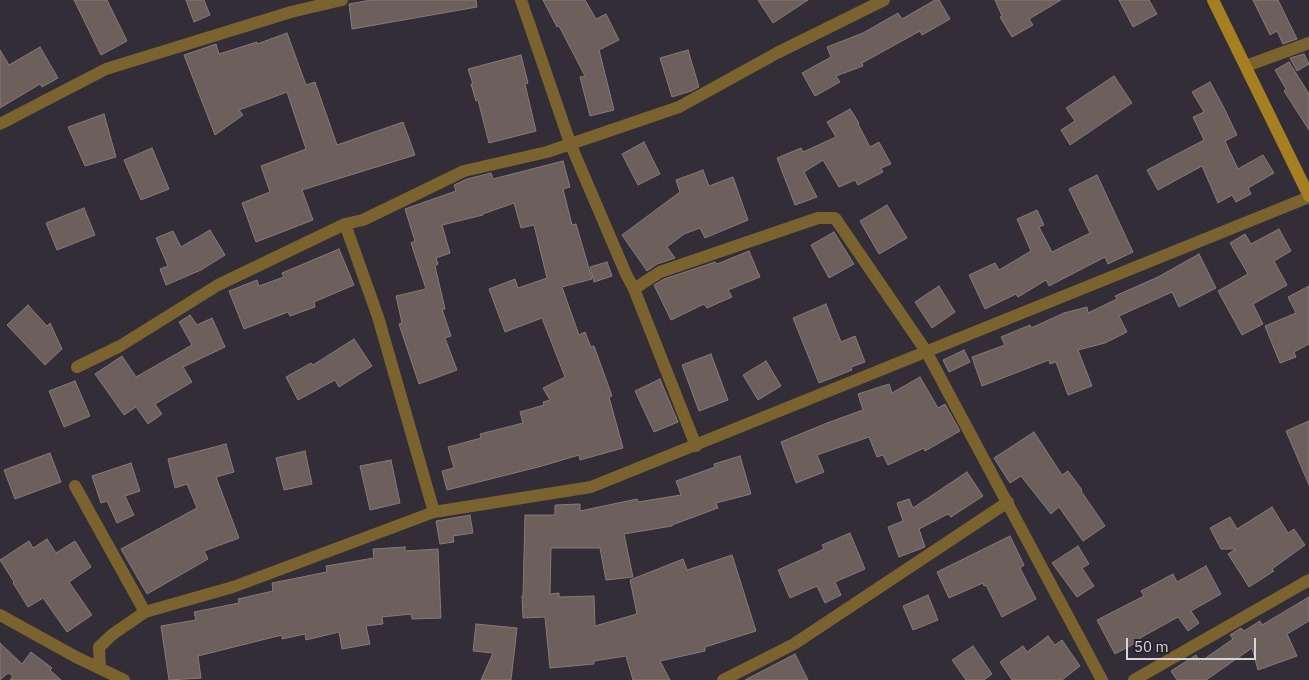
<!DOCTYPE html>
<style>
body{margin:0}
#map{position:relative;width:1309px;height:680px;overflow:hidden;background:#322d37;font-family:"IBM Plex Sans",sans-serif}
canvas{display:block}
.scale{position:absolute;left:1126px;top:638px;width:130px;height:22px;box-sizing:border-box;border:2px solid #d7d4da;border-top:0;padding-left:6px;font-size:15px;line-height:18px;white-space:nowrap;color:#d7d4da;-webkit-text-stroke:4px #28232d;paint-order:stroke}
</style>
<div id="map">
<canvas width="1309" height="680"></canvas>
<div class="scale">50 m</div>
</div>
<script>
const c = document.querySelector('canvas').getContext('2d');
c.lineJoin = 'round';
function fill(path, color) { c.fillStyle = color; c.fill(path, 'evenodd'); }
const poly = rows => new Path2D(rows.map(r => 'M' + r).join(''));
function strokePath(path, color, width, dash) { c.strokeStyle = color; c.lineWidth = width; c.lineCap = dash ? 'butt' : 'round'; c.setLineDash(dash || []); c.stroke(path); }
const building = poly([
 [74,0,107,0,127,41,101,55,74,0],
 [186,0,204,0,210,15,194,22,186,0],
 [371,0,476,0,477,7,352,29,349,4,371,0],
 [543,0,585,0,596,19,606,14,619,40,599,50,614,110,590,116,580,77,585,76,559,26,557,27,543,0],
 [758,0,808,0,773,23,758,0],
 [935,0,939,0,950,19,922,35,920,31,862,63,863,66,836,76,840,82,815,96,802,73,831,57,827,47,863,33,898,13,902,19,935,0],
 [995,0,1061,0,1029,19,1033,25,1012,37,1000,17,1002,16,995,0],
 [1119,0,1149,0,1157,14,1133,27,1119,0],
 [1253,0,1278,0,1297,39,1283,44,1277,31,1270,35,1253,0],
 [287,33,306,85,315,82,337,145,403,122,415,155,302,190,313,220,256,242,242,203,270,192,261,166,306,149,287,92,239,110,243,115,215,135,184,55,216,44,219,54,257,42,257,44,287,33],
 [40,47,58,78,42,87,40,84,0,108,0,50,9,65,40,47],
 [688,50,699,87,691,91,672,97,660,58,688,50],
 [1304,54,1309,64,1297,71,1290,58,1304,54],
 [521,55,528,83,525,84,536,131,489,143,478,100,476,101,471,84,473,84,468,69,521,55],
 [1289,62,1309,94,1309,130,1284,91,1286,89,1275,70,1289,62],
 [1114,76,1132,103,1070,145,1061,130,1075,121,1066,108,1114,76],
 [1210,82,1222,104,1237,135,1225,141,1238,169,1263,155,1274,173,1248,188,1251,194,1236,202,1232,195,1218,203,1202,166,1158,190,1147,170,1204,140,1193,117,1204,112,1192,92,1210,82],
 [850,109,859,123,858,124,870,147,879,142,891,164,881,168,883,172,858,185,855,180,839,187,823,160,804,172,817,197,795,205,777,158,801,148,803,152,836,137,827,122,850,109],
 [104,114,116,157,85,166,68,127,104,114],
 [644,142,660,174,638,185,622,154,644,142],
 [152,148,169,189,141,200,124,160,152,148],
 [563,161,570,187,563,189,572,225,576,224,592,279,562,287,579,335,585,332,591,347,594,346,612,396,609,397,623,448,580,460,579,455,542,466,447,490,442,471,454,468,448,447,481,438,480,434,523,423,520,412,544,405,543,402,550,400,543,388,565,377,542,318,505,332,489,289,515,279,518,288,547,278,534,225,521,228,514,203,483,214,483,215,442,225,450,253,436,258,438,264,435,266,445,309,442,309,451,336,445,338,457,370,419,384,399,324,402,323,396,296,426,289,411,243,415,241,405,209,456,191,454,185,467,179,491,173,493,179,563,161],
 [703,170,709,186,733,177,748,220,705,238,700,228,684,234,667,247,675,258,657,264,647,271,622,235,680,192,676,180,703,170],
 [1097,175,1133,252,1108,264,1105,257,1049,286,1046,280,1018,297,1016,294,985,309,969,275,995,263,999,270,1031,251,1017,219,1037,210,1044,225,1039,227,1052,252,1090,233,1069,189,1097,175],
 [887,205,907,238,879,254,860,221,887,205],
 [84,208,95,235,57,250,46,223,84,208],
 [1279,229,1291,251,1274,261,1287,285,1253,304,1263,324,1242,335,1218,291,1248,274,1230,243,1245,234,1251,244,1279,229],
 [210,230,225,255,201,270,166,285,160,269,168,266,156,238,173,231,181,247,210,230],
 [834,232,854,264,829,278,811,245,834,232],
 [339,249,354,285,314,302,315,307,290,316,288,312,244,329,229,291,257,280,259,286,284,277,282,273,339,249],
 [749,251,760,277,728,290,732,297,707,308,704,304,671,320,654,285,664,279,715,262,717,264,749,251],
 [1199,254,1216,288,1179,307,1172,292,1119,316,1127,332,1105,343,1078,350,1092,386,1068,395,1056,362,1050,364,1049,360,982,386,972,357,1005,345,1001,337,1030,325,1031,328,1064,313,1087,307,1088,313,1117,299,1115,296,1158,277,1199,254],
 [607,262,612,276,594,282,590,267,607,262],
 [939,286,955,312,932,328,915,302,939,286],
 [1309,286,1309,344,1294,352,1296,357,1280,363,1265,326,1296,313,1288,297,1309,286],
 [826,304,841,342,855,336,865,362,851,367,852,370,819,383,793,318,826,304],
 [28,305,47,326,50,323,62,349,45,365,7,325,28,305],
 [190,315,197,325,212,318,225,347,183,367,192,382,155,404,162,414,148,424,136,407,124,415,95,374,122,356,136,377,192,345,179,322,190,315],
 [354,339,372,366,339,387,335,380,298,400,286,377,311,363,313,365,354,339],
 [964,350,970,362,949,372,943,360,964,350],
 [711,354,728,400,699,411,682,365,711,354],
 [766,361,781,386,758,400,743,375,766,361],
 [920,377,938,408,945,404,960,431,925,451,924,448,888,465,883,455,877,457,869,437,817,455,824,472,796,483,781,442,827,423,863,410,858,394,889,384,892,393,920,377],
 [660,379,678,422,654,432,635,391,660,379],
 [75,381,90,416,64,427,49,391,75,381],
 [1309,421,1309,485,1286,431,1309,421],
 [1034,432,1062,475,1068,471,1082,490,1081,491,1105,526,1083,541,1059,507,1051,514,1021,476,1010,483,994,458,1034,432],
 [226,444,234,472,216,477,239,538,204,551,208,559,147,594,121,549,197,508,187,484,175,488,168,459,226,444],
 [305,451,312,484,284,490,276,458,305,451],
 [50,453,61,482,15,499,4,470,50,453],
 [740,456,751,494,716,503,718,508,672,525,672,526,624,534,633,577,606,580,600,548,551,548,550,594,559,593,559,597,594,596,595,626,637,614,630,580,683,559,687,570,732,555,756,631,705,647,705,651,660,661,670,680,633,680,626,656,594,661,594,664,550,668,545,617,523,618,522,596,523,596,525,515,555,515,555,505,580,504,580,511,637,499,638,502,681,495,676,481,715,467,714,464,740,456],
 [391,460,400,503,370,510,360,466,391,460],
 [131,463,140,491,125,496,134,515,117,523,107,501,101,503,92,476,131,463],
 [967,472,983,496,951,517,948,514,919,529,925,547,899,557,888,527,903,521,897,503,909,499,913,508,967,472],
 [1272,507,1288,533,1294,529,1305,545,1272,569,1274,571,1249,587,1228,554,1236,549,1221,549,1210,528,1230,517,1237,529,1272,507],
 [470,515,473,533,453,536,454,542,440,544,436,521,470,515],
 [850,533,865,569,835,582,841,595,825,603,817,586,790,598,778,570,824,549,822,545,850,533],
 [1010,536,1024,565,1020,568,1036,599,1002,617,986,585,984,586,983,583,949,598,937,572,1010,536],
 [47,539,56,553,75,541,91,567,69,582,92,615,67,632,43,598,28,607,13,583,14,582,0,560,29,541,33,548,47,539],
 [1078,546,1089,564,1082,568,1094,586,1077,597,1052,563,1078,546],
 [405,547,405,551,438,549,441,618,412,619,411,614,382,617,383,624,366,626,370,644,342,649,339,632,306,640,305,634,282,639,282,635,198,656,201,678,169,680,161,626,196,620,194,612,239,603,238,599,273,591,272,583,327,572,326,566,374,558,373,549,405,547],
 [1206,566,1221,594,1191,611,1199,623,1188,631,1178,617,1140,638,1141,640,1115,654,1097,620,1144,596,1141,591,1173,574,1177,582,1206,566],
 [928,595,938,620,913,630,903,606,928,595],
 [1309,597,1309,621,1287,634,1297,656,1258,670,1252,648,1206,680,1177,680,1171,671,1196,655,1200,662,1233,639,1230,635,1241,628,1244,631,1260,621,1262,625,1309,597],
 [476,624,517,628,511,680,481,680,493,653,473,651,476,624],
 [1048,636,1055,645,1062,640,1080,666,1062,680,1012,680,1000,662,1023,646,1027,652,1048,636],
 [0,643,22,664,31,652,52,668,50,670,61,680,10,680,13,676,8,673,0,680,0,643],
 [973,646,992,674,984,680,966,680,952,660,973,646],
 [795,654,808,680,745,680,795,654]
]);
const street = poly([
 [521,0,570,143,626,274,634,289,660,272,818,218,835,218,926,351,1102,680],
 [1246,66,1309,43],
 [0,124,106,69,291,12,342,0],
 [345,224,378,317,434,512],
 [634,289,696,446],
 [77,367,120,346,218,285,345,224,363,220,464,171,547,152,679,107,777,53,884,0],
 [75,486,145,612],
 [0,615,76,657,124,680],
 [100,668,99,647,113,634,145,612,233,587,434,512,591,487,1309,197],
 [723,680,794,644,1008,502],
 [1134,680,1309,580]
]);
const secondary = poly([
 [1213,0,1309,196]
]);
fill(building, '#6d5f5b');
strokePath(building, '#897a76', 1);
strokePath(street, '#7b632f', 12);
strokePath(secondary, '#a67f20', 12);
</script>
